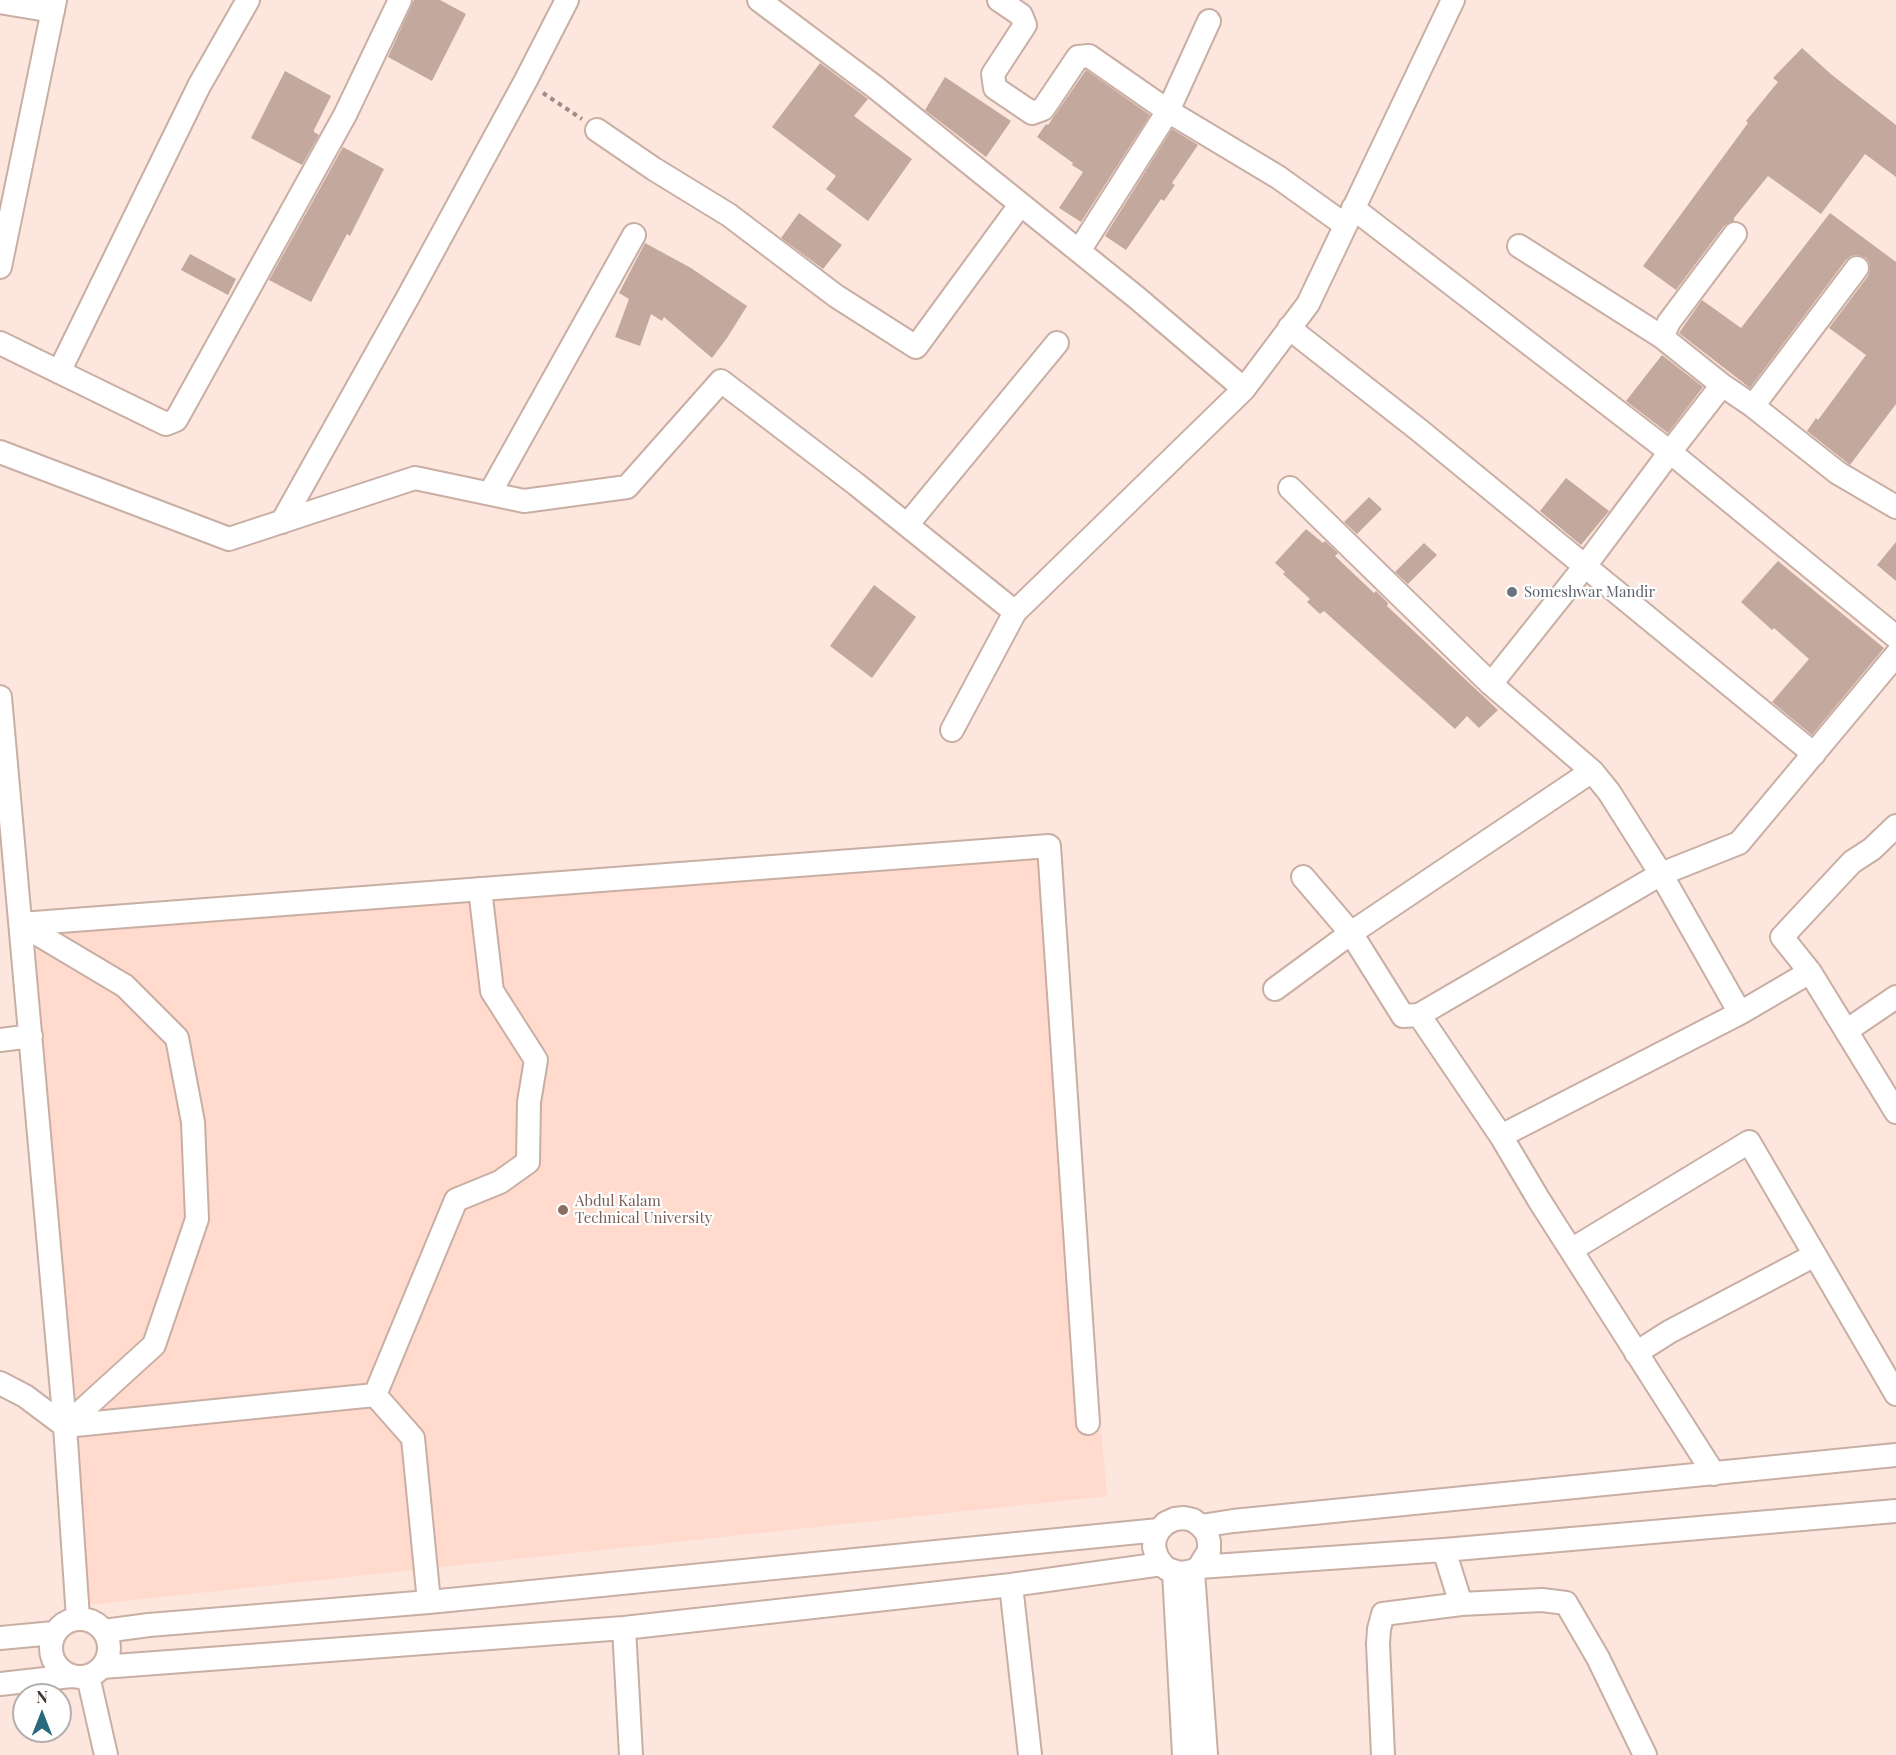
<!DOCTYPE html>
<style>
body{margin:0}
#map{position:relative;width:1896px;height:1755px;overflow:hidden;background:#fde6dd;font-family:"Playfair Display",serif}
canvas{display:block}
.north{position:absolute;left:12px;top:1683px;width:60px;height:60px;box-sizing:border-box;background:#fff;border:2px solid #b3afad;border-radius:50%;rotate:0deg;font-size:16px;font-weight:700;line-height:24px;text-align:center;color:#423733}
.north::after{content:'';display:block;margin:auto;width:21px;height:27px;background:#2a6a7e;clip-path:polygon(50% 0,100% 100%,50% 72%,0 100%)}
</style>
<div id="map">
<canvas width="1896" height="1755"></canvas>
<div class="north">N</div>
</div>
<script>
const c = document.querySelector('canvas').getContext('2d');
c.lineJoin = 'round';
function fill(path, color) { c.fillStyle = color; c.fill(path, 'evenodd'); }
const poly = rows => new Path2D(rows.map(r => 'M' + r).join(''));
function strokePath(path, color, width, dash) { c.strokeStyle = color; c.lineWidth = width; c.lineCap = dash ? 'butt' : 'round'; c.setLineDash(dash || []); c.stroke(path); }
function label(font, color, halo, rows, align = 'center') {
  c.font = font + ' "Playfair Display",serif'; c.lineWidth = 4.5; c.setLineDash([]); c.textBaseline = 'middle'; c.strokeStyle = halo; c.fillStyle = color; for (const [text, x, y, turn = 0] of rows) {
    c.save(); c.translate(x, y); c.rotate((+turn || 0) * Math.PI / 180); c.textAlign = isNaN(turn) ? turn : align; if (halo) c.strokeText(text, 0, 0); c.fillText(text, 0, 0); c.restore();
  }
}
const built = poly([
 [1049,846,1107,1496,77,1606,21,924]
]);
const building = poly([
 [414,0,440,0,466,14,432,81,388,57],
 [1802,48,1832,75,1896,125,1896,177,1865,154,1821,214,1768,176,1734,218,1734,221,1724,226,1676,290,1643,266,1748,123,1746,121,1778,82,1773,78],
 [820,63,868,99,854,116,912,159,868,221,826,189,836,176,772,127],
 [1086,70,1150,115,1081,222,1059,208,1083,172,1072,165,1073,163,1037,137,1046,124,1048,125],
 [285,71,331,96,314,130,314,132,319,135,302,165,251,138],
 [945,77,1011,121,986,157,925,110],
 [1172,129,1198,145,1172,183,1175,185,1164,201,1161,199,1126,250,1105,236],
 [343,147,384,169,358,220,350,236,347,234,311,302,269,280],
 [799,213,842,245,823,269,781,238],
 [1830,213,1896,262,1896,404,1850,465,1807,431,1816,418,1818,420,1866,355,1829,328,1868,276,1870,269,1869,262,1866,258,1858,255,1851,256,1846,260,1750,388,1679,333,1702,300,1741,328],
 [645,243,691,268,747,306,727,338,712,358,664,317,662,321,651,314,640,346,615,337,629,299,619,293],
 [190,254,236,279,228,295,181,270],
 [1662,355,1703,387,1668,433,1626,401],
 [1566,478,1609,511,1581,545,1540,511],
 [1369,497,1382,509,1357,534,1344,522],
 [1306,529,1323,543,1325,541,1338,553,1335,556,1374,593,1376,591,1388,603,1387,606,1498,710,1479,728,1467,716,1455,729,1324,611,1320,614,1307,602,1310,599,1283,574,1285,572,1275,563],
 [1896,542,1896,581,1877,565],
 [1424,543,1437,555,1408,584,1395,572],
 [1778,561,1884,648,1812,735,1772,702,1809,659,1774,628,1772,630,1741,602],
 [874,585,916,617,872,678,830,646]
]);
const path = poly([
 [543,93,582,119]
]);
const minor = poly([
 [759,0,875,87,1136,297,1244,389],
 [999,0,1021,15,1025,25,993,74,995,88,1032,113,1043,109,1078,57,1089,56,1168,111,1278,177,1345,225],
 [0,2,53,11],
 [597,130,654,169,729,215,836,296,916,347,1020,205],
 [1353,208,1670,452,1722,385],
 [1519,246,1662,337,1722,385,1753,406,1838,473,1896,507],
 [1079,251,1168,111,1209,21],
 [0,267,55,0],
 [1289,328,1419,430,1814,754],
 [1662,337,1669,322,1735,234],
 [0,343,166,424,176,420,345,115,400,0],
 [59,372,199,86,248,0],
 [1753,406,1857,268],
 [0,452,229,539,415,478,524,501,627,487,721,381,856,484,1015,612,1244,389,1308,304,1453,0],
 [1290,488,1491,684,1592,771,1609,792,1661,874,1740,1013,1810,972],
 [490,493,634,235],
 [282,522,408,297,526,80,567,0],
 [907,525,1057,343],
 [1491,684,1585,566,1670,452,1896,637],
 [0,697,65,1426,78,1618],
 [952,730,1015,612],
 [1592,771,1351,933,1403,1016,1419,1015,1661,874,1739,843,1896,655],
 [1896,826,1872,849,1852,862,1782,937,1810,972,1896,1112],
 [21,924,1049,846,1088,1423],
 [21,924,125,986,177,1038,193,1122,197,1219,154,1345,65,1426],
 [1275,989,1351,933,1303,877],
 [1419,1015,1501,1136,1539,1200,1714,1474],
 [1846,1031,1896,997],
 [0,1040,31,1036],
 [1501,1136,1740,1013],
 [1571,1250,1749,1142,1896,1394],
 [1636,1353,1669,1332,1815,1255],
 [0,1383,25,1396,65,1426,375,1395],
 [1201,1526,1207,1533,1209,1542,1209,1551,1199,1567,1193,1571,1180,1573,1167,1569,1162,1564,1157,1557,1154,1547,1155,1538,1159,1530,1166,1523,1175,1519,1184,1518,1193,1520,1201,1526,1233,1521,1896,1455],
 [1444,1550,1461,1604],
 [1199,1567,1444,1550,1896,1511],
 [1193,1571,1206,1755],
 [1174,1572,1184,1755],
 [1011,1585,1030,1755],
 [429,1602,413,1438,375,1395,456,1200,500,1182,528,1162,529,1102,536,1060,492,991,480,889],
 '51 1648a29 29 0 1 1 58 0a29 29 0 1 1-58 0Z',
 [624,1628,631,1755],
 [104,1631,149,1625,429,1602,1159,1530],
 [0,1638,54,1633],
 [102,1667,624,1628,1011,1585,1162,1564],
 [88,1676,106,1755],
 [0,1684,71,1676],
 [1383,1755,1378,1644,1379,1629,1383,1614,1461,1604,1542,1600,1566,1603,1598,1658,1645,1755]
]);
const markers = [
 [1512,592,6,"#6b7280"],
 [563,1210,6,"#8d6e63"]
];
const worshipNames = [
 ["Someshwar Mandir",1524,592]
];
const educationNames = [
 ["Abdul Kalam",575,1201],
 ["Technical University",575,1218]
];
fill(built, '#ffdacd');
fill(building, '#c3a89e');
strokePath(minor, '#c9aea4', 26);
strokePath(path, '#9e8d86', 4, [4.5, 4.5]);
strokePath(minor, '#fff', 22);
for (const [x, y, r, color] of markers) { const dot = new Path2D(); dot.arc(x, y, r, 0, 2 * Math.PI); c.fillStyle = color; c.fill(dot); strokePath(dot, '#fff', 2); }
label('15px', '#5b616d', '#fff', worshipNames, 'left');
label('15px', '#785e54', '#fff', educationNames, 'left');
</script>
